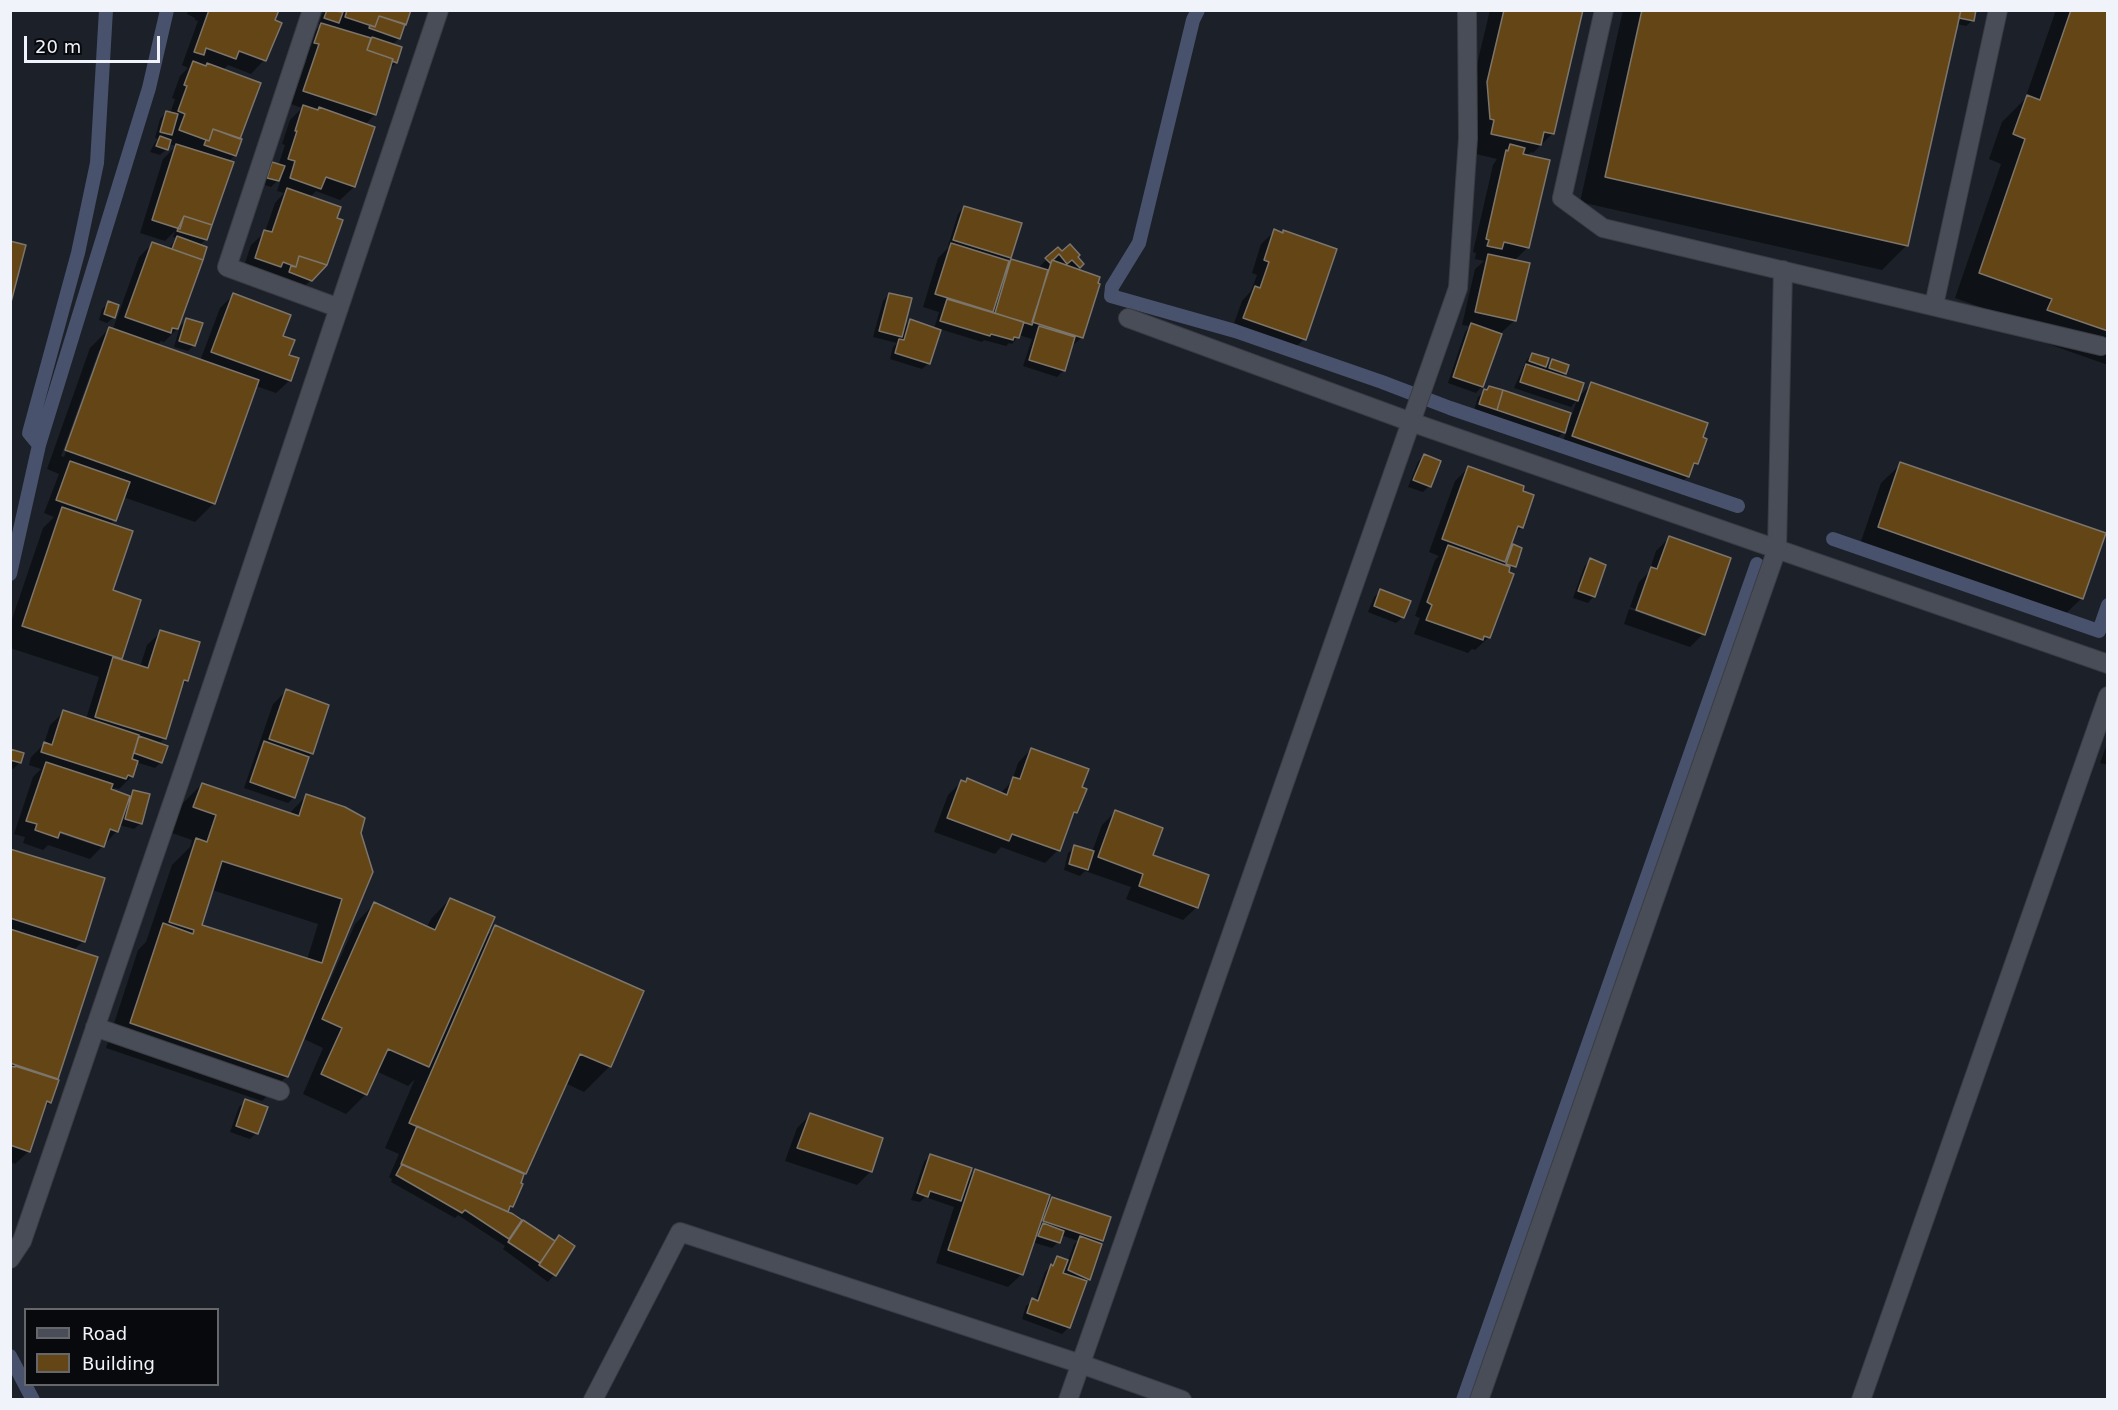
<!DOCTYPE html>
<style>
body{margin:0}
#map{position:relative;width:2118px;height:1410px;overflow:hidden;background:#1c2028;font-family:"DejaVu Sans",sans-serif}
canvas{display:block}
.frame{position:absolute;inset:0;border:12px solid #f0f3f9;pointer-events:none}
.legend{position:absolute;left:24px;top:1308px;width:195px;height:78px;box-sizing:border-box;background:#08090d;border:2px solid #65676b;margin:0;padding:8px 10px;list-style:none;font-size:18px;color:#f0f3f9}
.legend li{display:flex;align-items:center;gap:12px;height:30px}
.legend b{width:30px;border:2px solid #65676b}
.scale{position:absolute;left:24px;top:36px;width:136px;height:27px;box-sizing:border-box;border:3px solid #f0f3f9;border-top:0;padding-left:8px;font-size:18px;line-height:21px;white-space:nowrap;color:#f0f3f9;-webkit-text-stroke:4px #08090d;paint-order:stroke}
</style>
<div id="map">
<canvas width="2118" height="1410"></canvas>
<div class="frame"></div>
<ul class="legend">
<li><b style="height:8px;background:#494d57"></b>Road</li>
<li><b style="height:16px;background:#644515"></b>Building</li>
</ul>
<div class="scale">20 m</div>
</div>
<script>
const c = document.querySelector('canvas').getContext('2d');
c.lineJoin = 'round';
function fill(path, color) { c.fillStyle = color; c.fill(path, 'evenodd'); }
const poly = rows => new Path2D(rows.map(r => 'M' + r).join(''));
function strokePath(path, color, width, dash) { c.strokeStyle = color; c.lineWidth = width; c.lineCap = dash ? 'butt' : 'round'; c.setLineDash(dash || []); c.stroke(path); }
const shadow = poly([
 [188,10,277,10,264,60,251,74,228,65,222,71,238,140,235,155,228,162,206,239,200,245,206,247,177,329,164,342,161,341,157,345,200,361,220,308,233,295,281,337,288,356,290,380,276,393,256,386,214,503,195,522,123,497,114,520,110,524,112,591,120,658,118,660,140,667,147,645,161,632,187,681,180,688,164,738,159,744,161,762,155,768,136,762,132,776,119,789,115,788,112,791,128,797,133,791,141,823,134,829,119,825,117,831,90,859,48,845,43,850,23,843,25,837,14,834,33,777,41,769,29,765,31,757,44,744,50,725,64,712,86,719,99,677,10,648,10,625,43,528,54,517,44,513,59,474,47,469,90,348,110,328,113,329,139,257,152,244,169,249,176,238,173,237,175,231,165,241,140,233,163,159,176,146,168,144,167,149,160,155,150,152,154,144,158,139,155,138,160,119,166,112,170,114,175,99,172,98,180,76,188,68,182,65,198,21,195,20,195,18,187,14],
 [99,350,103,350,64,457,61,456],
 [53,828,97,843,97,846,52,831],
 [327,10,409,10,399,38,392,45,400,48,396,63,389,69,375,114,365,125,373,127,354,187,340,200,316,191,310,197,326,264,305,286,242,272,251,245,265,232,275,203,284,193,277,191,282,176,271,187,262,184,266,170,273,164,278,166,285,145,282,144,290,120,302,108,291,104,307,58,302,56,308,38,321,25,319,24,322,15],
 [1490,10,1582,10,1553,133,1533,153,1531,152,1527,156,1528,247,1514,261,1515,320,1501,333,1482,386,1476,393,1448,383,1465,332,1470,326,1462,325,1475,269,1484,261,1475,259,1476,253,1473,252,1493,165,1497,159,1472,153,1468,102],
 [1623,10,1975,10,1973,20,1966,26,1957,24,1907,245,1882,270,1580,202],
 [2056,10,2108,10,2108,365,2023,335,2028,324,1955,298,2001,164,1989,159,2002,122,2025,99],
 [964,207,1010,257,1006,262,1006,267,1012,261,1045,271,1040,266,1058,249,1062,253,1077,257,1082,264,1076,270,1082,337,1070,348,1064,370,1057,377,1023,366,1032,339,1019,335,1012,344,1009,343,1006,346,984,340,982,342,940,329,929,363,922,369,890,359,893,347,897,343,873,337,883,301,889,294,902,330,910,321,934,329,939,312,923,307,938,258,949,247,948,246,958,214],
 [1275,231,1282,234,1284,232,1304,339,1291,352,1231,332,1242,301,1251,291,1257,275,1252,273,1261,244],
 [109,303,114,317,107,323,99,320,102,309],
 [187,320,194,345,188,351,174,347,180,326],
 [1532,354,1547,359,1544,369,1552,361,1565,373,1561,377,1578,397,1592,384,1697,463,1690,469,1688,476,1675,489,1560,449,1568,428,1557,438,1474,410,1478,397,1489,387,1572,415,1577,400,1571,407,1514,388,1526,361],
 [1424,456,1429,486,1423,492,1408,487,1418,462],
 [1901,464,2082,598,2062,617,1859,547,1881,483],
 [1468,468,1522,527,1513,535,1507,552,1513,546,1514,566,1507,573,1489,637,1475,650,1472,649,1468,653,1414,634,1420,618,1415,616,1435,560,1439,556,1429,552,1455,481],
 [1669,538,1703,634,1690,647,1624,624,1629,609,1698,634,1698,631,1630,607,1639,582,1649,572,1656,551],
 [1590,560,1594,596,1588,603,1573,598,1584,567],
 [1381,591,1403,617,1396,623,1368,612,1374,597],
 [286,691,311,753,308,757,294,797,288,803,244,788,273,704],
 [2108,741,2108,765,2100,763],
 [1031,749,1080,788,1076,813,1070,819,1058,850,1045,863,1001,847,995,854,934,832,948,795,961,782,965,783,968,780,1000,794,1012,781,1018,763],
 [10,751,20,762,13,769,10,768],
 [202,784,289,814,306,796,364,819,323,988,326,990,355,924,374,904,427,927,431,919,450,899,485,938,496,927,642,992,610,1066,584,1092,565,1083,525,1173,521,1178,512,1207,506,1212,554,1242,559,1237,573,1246,554,1275,548,1282,503,1249,505,1246,458,1215,455,1218,391,1182,392,1179,389,1177,399,1154,385,1148,415,1079,408,1086,376,1071,366,1094,346,1114,303,1094,323,1048,302,1038,287,1076,262,1101,106,1048,138,950,146,942,172,865,190,847,192,840,169,832,177,809],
 [212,890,318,924,307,960,200,926],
 [1115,812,1197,907,1183,920,1126,899,1131,887,1085,871,1080,876,1064,870,1068,853,1075,847,1092,852,1102,825],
 [10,850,83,941,73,951,57,1078,54,1080,50,1102,43,1109,29,1151,15,1164,10,1162],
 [246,1101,256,1133,250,1139,230,1132,239,1107],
 [810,1115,881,1139,870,1172,857,1185,785,1161,797,1128],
 [930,1155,966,1180,975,1171,1044,1206,1052,1199,1102,1240,1098,1244,1100,1245,1088,1279,1085,1283,1069,1327,1062,1334,1022,1319,1026,1306,1033,1300,1035,1301,1045,1272,1058,1258,1068,1261,1074,1244,1078,1241,1061,1235,1058,1242,1052,1248,1032,1242,1022,1274,1008,1287,936,1263,954,1207,925,1197,920,1202,911,1200,924,1162]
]);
const stream = poly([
 [1198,10,1193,20,1139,243,1112,287,1111,296,1235,331,1382,382,1450,408,1738,506],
 [39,445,29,433,78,253,97,163,106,10],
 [1833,539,2099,631,2108,605],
 [10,574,39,445,149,88,167,10],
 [10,1356,33,1400],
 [1463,1400,1757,564]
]);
const building = poly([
 [209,10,279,10,275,20,282,23,266,61,239,51,236,59,206,48,204,55,194,52,209,10],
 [327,10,343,12,339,23,324,18,327,10],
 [347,10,411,10,406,25,379,16,375,27,345,17,347,10],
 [1504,10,1583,10,1554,134,1544,132,1541,145,1491,134,1494,120,1490,119,1487,82,1504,10],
 [1642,10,1961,10,1908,246,1605,177,1642,10],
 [1961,10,1976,10,1974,21,1959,18,1961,10],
 [2071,10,2108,10,2108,331,2047,310,2052,299,1979,273,2025,139,2013,134,2027,95,2040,100,2071,10],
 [379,16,405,24,400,39,369,28,370,25,375,27,379,16],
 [321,23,371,38,367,50,393,59,376,115,303,91,319,44,314,43,321,23],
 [372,37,402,47,397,63,392,61,393,59,367,50,372,37],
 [193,61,206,66,207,63,261,83,240,139,213,129,209,141,179,130,185,114,178,111,187,86,184,85,193,61],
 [303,105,318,110,319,107,375,127,355,187,326,177,321,189,290,178,295,161,288,159,297,131,295,131,303,105],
 [166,111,178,114,172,135,160,132,166,111],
 [213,129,242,139,236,156,204,145,206,140,209,141,213,129],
 [160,136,171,140,168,150,156,146,160,136],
 [176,144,234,162,212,225,184,216,180,229,152,220,176,144],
 [1510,144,1525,148,1523,154,1550,160,1529,248,1504,242,1502,249,1487,246,1489,240,1486,239,1506,150,1508,151,1510,144],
 [272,162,285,166,279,181,267,178,272,162],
 [287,188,341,207,337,218,343,220,327,265,299,256,296,267,283,262,281,267,255,258,264,230,272,232,287,188],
 [964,206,1022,223,1011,258,953,240,964,206],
 [184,216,212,225,207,240,177,231,184,216],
 [1274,229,1283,233,1283,230,1337,249,1306,340,1243,318,1255,286,1260,288,1269,262,1264,260,1274,229],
 [177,236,207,247,203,260,172,249,177,236],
 [10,241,26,245,10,306,10,241],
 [152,242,203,260,178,329,172,328,171,333,125,317,152,242],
 [951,243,1009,261,993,312,935,294,951,243],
 [1070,244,1080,255,1078,257,1084,264,1080,268,1072,260,1067,264,1059,254,1050,263,1045,258,1058,247,1062,251,1070,244],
 [1488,254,1530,263,1516,321,1475,312,1488,254],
 [299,256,327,265,312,281,289,272,291,266,296,267,299,256],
 [1011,259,1048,270,1032,325,995,313,1011,259],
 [1052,260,1100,277,1098,283,1100,284,1083,338,1032,322,1052,260],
 [233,293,291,315,283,336,295,340,289,355,299,358,291,381,211,352,233,293],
 [889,293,912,298,902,337,879,331,889,293],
 [947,299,1024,322,1019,338,1014,337,1013,340,991,334,990,336,940,321,947,299],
 [108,301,119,305,115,318,104,314,108,301],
 [186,318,203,323,195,346,179,341,186,318],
 [910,319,941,330,930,364,895,353,899,339,904,340,910,319],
 [1471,323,1502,334,1483,387,1453,377,1471,323],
 [1039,326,1075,337,1065,371,1029,360,1039,326],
 [109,327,259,380,215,504,65,450,109,327],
 [1532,353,1549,358,1546,367,1529,361,1532,353],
 [1552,359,1569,365,1566,374,1549,368,1552,359],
 [1526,364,1584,383,1578,401,1520,382,1526,364],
 [1591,382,1708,423,1703,437,1707,439,1698,464,1694,463,1689,477,1572,436,1591,382],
 [1489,386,1503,390,1497,410,1479,404,1484,389,1487,390,1489,386],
 [1503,390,1571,413,1565,433,1497,410,1503,390],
 [1424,454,1441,461,1431,487,1413,480,1424,454],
 [70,461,130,482,116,521,56,500,70,461],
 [1900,462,2106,533,2083,599,1878,527,1900,462],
 [1468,466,1524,486,1523,491,1534,495,1523,528,1518,526,1505,562,1442,539,1468,466],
 [62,507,133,531,113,590,141,600,122,659,22,626,62,507],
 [1669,536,1731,558,1705,635,1636,610,1651,567,1657,569,1669,536],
 [1513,544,1522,548,1516,567,1506,564,1513,544],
 [1448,545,1510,567,1509,572,1514,574,1490,638,1484,636,1483,640,1426,620,1432,605,1427,602,1448,545],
 [1590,558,1606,565,1595,597,1578,591,1590,558],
 [1380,589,1411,601,1404,618,1374,606,1380,589],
 [160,630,200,642,188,681,184,680,166,739,95,717,113,657,148,668,160,630],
 [286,689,329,705,313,754,269,739,286,689],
 [63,710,139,735,132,759,138,761,133,777,128,775,126,779,41,752,44,742,52,745,63,710],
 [139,736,168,746,162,763,134,753,139,736],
 [264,741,309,757,295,798,250,782,264,741],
 [1031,748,1089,769,1082,787,1087,789,1077,813,1074,812,1060,851,1012,834,1009,841,947,818,961,780,966,782,967,778,1007,795,1013,777,1020,779,1031,748],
 [10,749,24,753,21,763,10,760,10,749],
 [46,762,113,784,111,789,130,796,118,832,110,829,104,847,60,832,58,838,35,830,37,824,26,821,46,762],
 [202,783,299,816,306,794,345,807,365,818,361,833,373,872,288,1077,130,1023,163,923,193,934,194,930,169,922,196,838,207,842,216,815,193,807,202,783],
 [222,861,342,899,322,963,202,925,222,861],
 [133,790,150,794,142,824,125,819,133,790],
 [1115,810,1163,828,1153,855,1209,875,1198,908,1139,886,1143,874,1098,857,1115,810],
 [1074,845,1094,851,1088,870,1069,864,1074,845],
 [10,849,105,878,85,942,10,918,10,849],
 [450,898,495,917,429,1067,388,1049,367,1095,321,1074,342,1028,322,1019,374,902,435,930,450,898],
 [495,925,644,991,611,1067,580,1054,526,1174,409,1123,495,925],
 [10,929,98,957,58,1079,10,1063,10,929],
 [10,1066,15,1067,15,1066,59,1080,51,1103,47,1101,30,1152,10,1145,10,1066],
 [245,1099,268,1107,258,1134,236,1126,245,1099],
 [810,1113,883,1138,872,1172,797,1148,810,1113],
 [417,1126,524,1174,521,1183,523,1184,513,1207,510,1206,508,1212,401,1164,417,1126],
 [930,1154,972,1168,961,1201,930,1191,928,1197,917,1193,930,1154],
 [402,1164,513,1214,522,1220,509,1239,465,1210,462,1213,396,1175,402,1164],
 [975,1169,1050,1195,1023,1275,948,1250,975,1169],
 [1052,1197,1111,1217,1103,1241,1043,1221,1052,1197],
 [523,1220,555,1241,540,1263,508,1242,523,1220],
 [1043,1223,1064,1231,1060,1243,1038,1236,1043,1223],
 [559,1235,575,1246,556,1276,539,1265,559,1235],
 [1080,1236,1102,1244,1090,1280,1068,1270,1080,1236],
 [1057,1256,1068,1260,1063,1273,1087,1281,1070,1328,1027,1313,1032,1298,1038,1301,1051,1264,1053,1266,1057,1256]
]);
const service = poly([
 [1604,10,1562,198,1603,228,2101,346],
 [1934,305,1998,10],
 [1777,549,1783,270]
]);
const minor = poly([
 [312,10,227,267,339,308],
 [1128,318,1411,422,2108,664],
 [95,1027,280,1091],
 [10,1259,22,1241,185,766,439,10],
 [593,1400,680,1232,1081,1364,1182,1400],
 [1068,1400,1458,288,1468,138,1467,10],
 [1479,1400,1777,549],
 [1861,1400,2108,696]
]);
fill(shadow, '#0007');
strokePath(stream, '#48526c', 14);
fill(building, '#644515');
strokePath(building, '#7c756b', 1.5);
strokePath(service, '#3a3c44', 20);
strokePath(minor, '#3a3c44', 20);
strokePath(service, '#494d57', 18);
strokePath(minor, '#494d57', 18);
</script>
